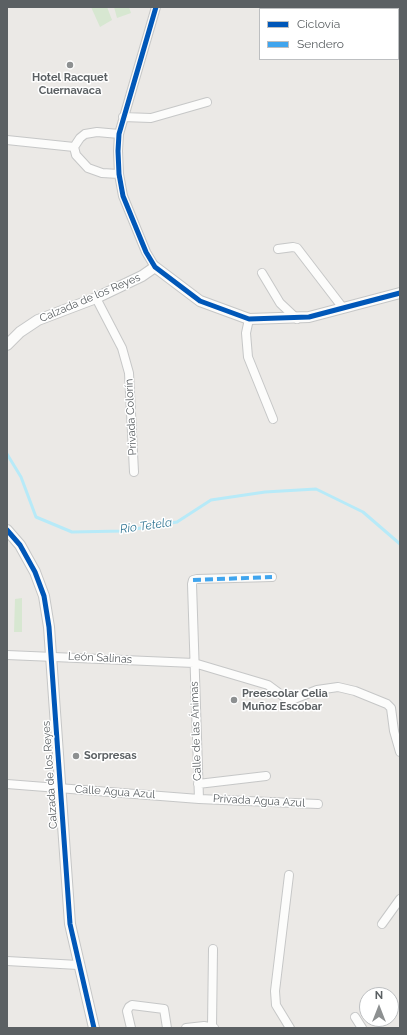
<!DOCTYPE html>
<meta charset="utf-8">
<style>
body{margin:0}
#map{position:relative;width:407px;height:1035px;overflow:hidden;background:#ebe9e6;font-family:Raleway,sans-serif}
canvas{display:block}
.frame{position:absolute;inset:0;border:8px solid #5b6063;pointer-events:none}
.legend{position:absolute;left:259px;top:8px;width:140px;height:52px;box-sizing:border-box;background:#fff;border:1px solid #bdbfc1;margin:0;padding:5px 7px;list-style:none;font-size:12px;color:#5b6063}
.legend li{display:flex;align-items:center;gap:8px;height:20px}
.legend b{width:20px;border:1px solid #bdbfc1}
.north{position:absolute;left:359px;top:987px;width:40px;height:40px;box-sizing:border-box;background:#fff;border:1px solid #bdbfc1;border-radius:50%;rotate:0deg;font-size:11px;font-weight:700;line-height:16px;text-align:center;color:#5b6063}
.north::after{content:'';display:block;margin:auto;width:14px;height:18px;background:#8d9091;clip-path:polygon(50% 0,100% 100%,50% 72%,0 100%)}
</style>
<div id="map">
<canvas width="407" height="1035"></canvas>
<div class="frame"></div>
<ul class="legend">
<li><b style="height:5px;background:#0057b8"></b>Ciclovía</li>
<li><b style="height:5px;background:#40a5ee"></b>Sendero</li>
</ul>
<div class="north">N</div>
</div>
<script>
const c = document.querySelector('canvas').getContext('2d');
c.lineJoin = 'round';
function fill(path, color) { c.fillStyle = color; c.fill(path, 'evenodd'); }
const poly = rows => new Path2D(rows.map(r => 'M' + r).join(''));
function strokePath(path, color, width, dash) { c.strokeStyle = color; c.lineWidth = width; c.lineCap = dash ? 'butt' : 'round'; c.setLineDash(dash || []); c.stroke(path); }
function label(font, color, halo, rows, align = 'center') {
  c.font = font + ' Raleway,sans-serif'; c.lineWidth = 3; c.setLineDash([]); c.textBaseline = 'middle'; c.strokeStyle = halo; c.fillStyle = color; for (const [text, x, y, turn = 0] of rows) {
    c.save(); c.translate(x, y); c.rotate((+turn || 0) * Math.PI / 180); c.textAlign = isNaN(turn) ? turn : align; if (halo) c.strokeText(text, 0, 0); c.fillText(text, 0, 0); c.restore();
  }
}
const green = poly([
 [91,7,107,7,112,20,100,27],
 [114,7,129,7,131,13,117,18],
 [22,598,22,632,14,632,15,599]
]);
const stream = poly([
 [7,454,21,477,36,517,72,532,123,531,177,522,211,500,265,492,316,489,363,512,400,544]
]);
const minor = poly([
 [398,22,400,21],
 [123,117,151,118,207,102],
 [119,134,97,132,85,134,80,138,74,147,76,155,88,168,102,173,119,174],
 [7,140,74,147],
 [278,249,293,247,297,248,343,308],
 [155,267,146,252,123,196,119,174,118,151,119,134,156,7],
 [262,273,280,303,297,319],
 [96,298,122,348,129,373,134,472],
 [249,319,246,333,248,357,273,419],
 [7,655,194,663,268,685,287,699,294,699,317,690,338,687,355,691,387,704,391,708,394,731,400,752],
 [7,784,199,799,318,804],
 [198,784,266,776],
 [199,799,192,584,193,580,197,579,272,577],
 [289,875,275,991,276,1005,290,1028],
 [382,924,400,899],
 [7,961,78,965],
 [355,1017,362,1028],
 [212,1027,213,949],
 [131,1028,127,1011,129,1007,132,1005,164,1009,167,1028],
 [186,1028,204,1026,214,1028]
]);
const tertiary = poly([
 [7,345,20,332,38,320,96,298,142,276,155,267,200,301,249,319,309,317,400,293],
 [7,530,20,545,35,572,44,596,49,627,70,924,94,1028]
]);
const quiet = poly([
 [193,580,272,577]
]);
const cycleway = poly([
 [156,7,119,134,118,151,119,174,123,196,146,252,155,267,200,301,249,319,309,317,400,293],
 [7,530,20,545,35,572,44,596,49,627,70,924,94,1028]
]);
const markers = [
 [70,65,4,"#8d9091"],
 [234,700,4,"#8d9091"],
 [76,756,4,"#8d9091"]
];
const poiNames = [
 ["Hotel Racquet",70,78,"center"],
 ["Cuernavaca",70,91,"center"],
 ["Preescolar Celia",242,694],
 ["Muñoz Escobar",242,707],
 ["Sorpresas",84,756]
];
const streetNames = [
 ["Calzada de los Reyes",90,298,-23],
 ["Privada Colorín",131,417,-93],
 ["León Salinas",100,658,3],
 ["Calle de las Ánimas",196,731,-92],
 ["Calzada de los Reyes",50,775,-94],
 ["Calle Agua Azul",115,792,4],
 ["Privada Agua Azul",259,801,3]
];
const waterNames = [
 ["Rio Tetela",146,526,-8]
];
fill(green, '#d7e7d1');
strokePath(stream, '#b7eaf8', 3);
strokePath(minor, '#c6c7c7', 10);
strokePath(tertiary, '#c6c7c7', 12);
strokePath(minor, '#fcfcfb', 8);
strokePath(tertiary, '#fcfcfb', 10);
strokePath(quiet, '#40a5ee', 4, [8, 4]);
strokePath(cycleway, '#0057b8', 5);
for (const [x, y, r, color] of markers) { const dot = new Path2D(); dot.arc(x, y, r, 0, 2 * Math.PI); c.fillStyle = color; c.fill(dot); strokePath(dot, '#fff', 1.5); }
label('bold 11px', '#5b6063', '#fff', poiNames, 'left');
label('11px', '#5b6063', '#fff', streetNames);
label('italic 12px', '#367996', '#fff', waterNames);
</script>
